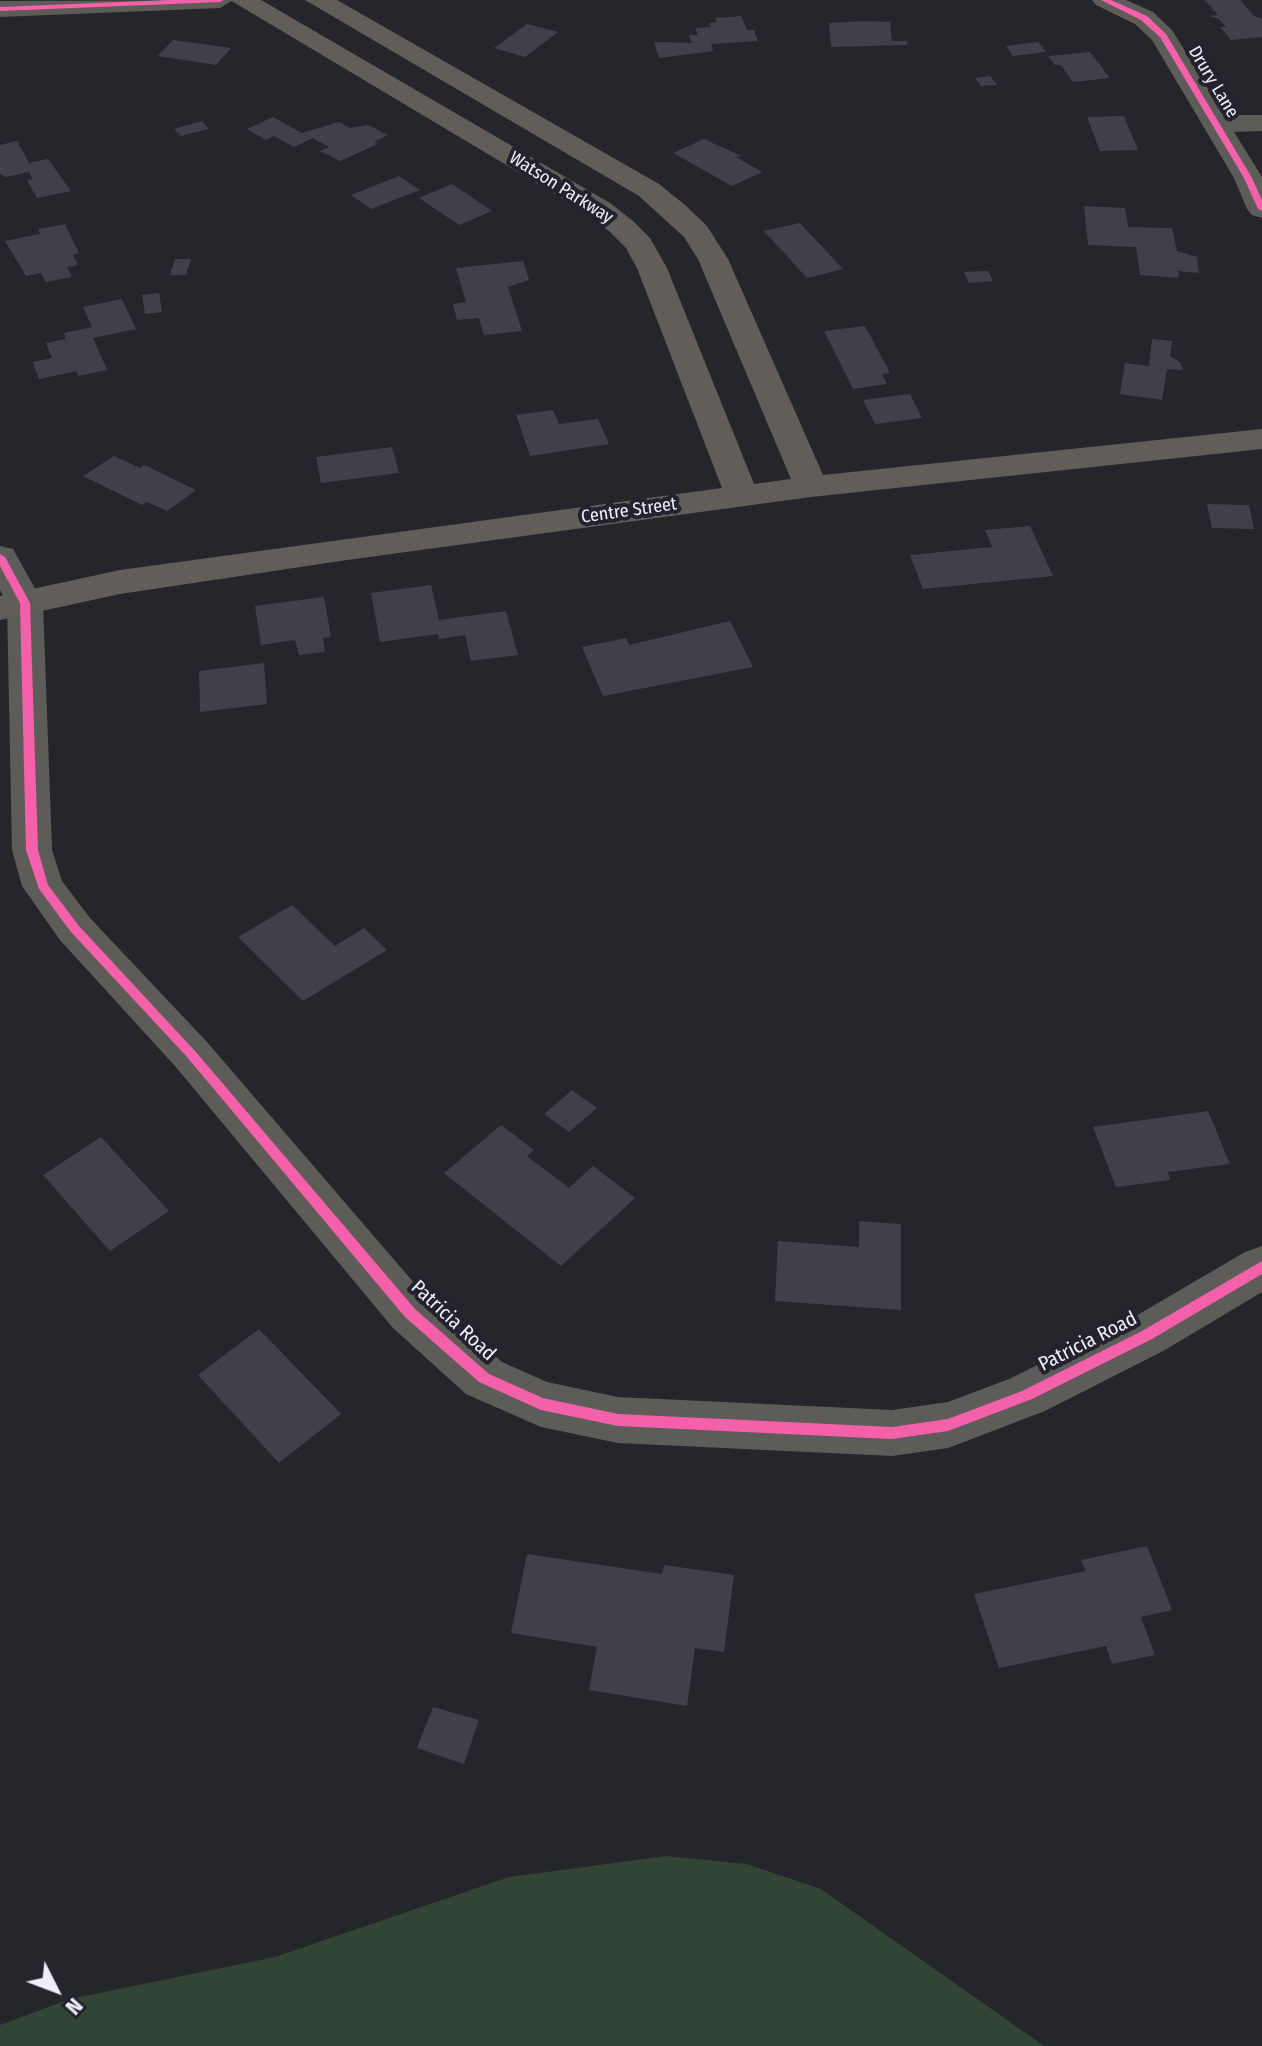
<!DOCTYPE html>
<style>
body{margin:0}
#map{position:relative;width:1262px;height:2046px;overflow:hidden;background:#25262c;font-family:"Fira Sans Condensed",sans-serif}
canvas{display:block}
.north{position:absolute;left:16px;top:1950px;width:80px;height:80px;-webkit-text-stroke:6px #22232f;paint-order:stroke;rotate:132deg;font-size:22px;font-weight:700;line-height:32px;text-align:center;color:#eeeef7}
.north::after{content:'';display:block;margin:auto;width:28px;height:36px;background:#eeeef7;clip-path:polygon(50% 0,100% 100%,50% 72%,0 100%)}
</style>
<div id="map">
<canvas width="1262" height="2046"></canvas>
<div class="north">N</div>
</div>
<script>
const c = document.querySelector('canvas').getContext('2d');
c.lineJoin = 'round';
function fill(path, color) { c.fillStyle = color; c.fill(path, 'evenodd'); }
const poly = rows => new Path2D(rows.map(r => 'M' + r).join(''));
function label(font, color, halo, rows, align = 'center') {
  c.font = font + ' "Fira Sans Condensed",sans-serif'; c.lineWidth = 8; c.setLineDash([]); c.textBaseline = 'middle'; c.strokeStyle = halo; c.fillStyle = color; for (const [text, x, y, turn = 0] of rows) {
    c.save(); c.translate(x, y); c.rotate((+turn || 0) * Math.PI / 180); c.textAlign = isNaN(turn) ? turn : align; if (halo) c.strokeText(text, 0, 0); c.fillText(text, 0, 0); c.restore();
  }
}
const green = poly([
 [666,1856,747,1864,821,1889,1044,2046,0,2046,0,2025,70,1999,275,1957,509,1877]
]);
const building = poly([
 [1205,0,1240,0,1254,16,1262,19,1262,37,1231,40,1220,27,1226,27,1219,19,1209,16,1218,15],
 [741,16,747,30,754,30,758,41,711,44,713,51,659,58,654,42,692,43,689,35,698,35,695,28,711,27,709,23,717,22,715,18],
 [862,21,890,22,892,41,907,41,907,45,831,47,829,23],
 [527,24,558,32,525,57,494,48],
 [173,40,231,48,216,65,158,56],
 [1038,42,1046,52,1013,56,1006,46],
 [1090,52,1110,78,1073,82,1061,65,1055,65,1048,56],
 [990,76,997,85,981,86,975,78],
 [1124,116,1138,150,1100,151,1087,117],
 [273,117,302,133,339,122,350,128,368,125,388,135,374,142,378,144,340,161,320,151,329,147,313,138,294,147,274,136,266,140,247,129],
 [202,121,209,129,181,136,174,129],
 [704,139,741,156,736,157,762,172,732,186,673,153],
 [17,141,29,163,48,159,71,191,37,198,27,180,33,179,29,172,6,177,0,174,0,145],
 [399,176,420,190,371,209,351,195],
 [452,184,492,211,459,225,419,198],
 [1084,206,1125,208,1128,227,1172,228,1177,251,1197,257,1199,273,1178,271,1179,278,1140,275,1136,247,1088,245],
 [800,223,843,269,807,278,764,231],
 [65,224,79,253,73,255,78,265,67,267,72,277,46,282,41,273,26,276,5,241,40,234,38,229],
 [175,259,191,259,186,275,170,275],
 [523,261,529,280,508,287,522,331,484,335,479,318,457,320,453,304,466,302,456,268],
 [988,271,993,281,969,283,964,272],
 [159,293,162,312,145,314,142,295],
 [122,299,136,329,93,338,107,370,78,376,76,371,39,379,33,362,52,358,46,343,66,339,64,333,92,327,83,307],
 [865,326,890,373,882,374,887,384,853,389,824,331],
 [1152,339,1172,341,1170,356,1180,362,1183,370,1167,369,1162,400,1120,394,1125,363,1149,366],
 [910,394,922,418,875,424,863,400],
 [553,410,559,424,598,419,609,444,530,456,516,415],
 [392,447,399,473,321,483,316,457],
 [114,456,140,468,144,465,196,490,167,511,147,502,142,505,83,476],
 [1207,504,1249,505,1254,529,1212,528],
 [1030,526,1053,576,923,589,910,555,992,547,985,530],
 [431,585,439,620,506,611,518,655,471,661,465,635,439,639,438,634,380,642,371,593],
 [324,597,331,637,323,638,325,652,299,655,295,640,261,645,255,606],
 [730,621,753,667,603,696,582,647,626,638,629,645],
 [264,663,267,704,200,712,199,671],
 [292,905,335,946,364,928,387,950,303,1001,238,937],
 [572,1090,597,1108,569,1132,544,1114],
 [1208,1111,1230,1164,1168,1172,1170,1180,1116,1187,1093,1127],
 [501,1125,534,1150,527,1156,569,1188,593,1166,635,1198,561,1266,444,1173],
 [101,1137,169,1211,110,1251,43,1175],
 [859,1221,901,1224,901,1310,775,1301,778,1241,859,1247],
 [259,1329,341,1414,279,1463,198,1375],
 [1147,1546,1172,1610,1141,1617,1155,1655,1112,1664,1106,1646,999,1668,974,1594,1086,1571,1081,1560],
 [527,1554,662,1574,664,1565,734,1575,724,1652,695,1648,687,1706,589,1690,597,1647,511,1633],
 [433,1707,479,1720,464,1764,417,1748]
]);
const minor = poly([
 [233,0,220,8,0,17,0,1,233,0],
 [1092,0,1126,0,1153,12,1172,30,1224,115,1262,115,1262,131,1234,132,1262,177,1262,218,1252,215,1247,209,1234,178,1152,40,1135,24,1096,5,1092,0],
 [0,546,13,549,43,603,52,850,62,881,90,918,207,1042,427,1298,502,1362,547,1382,618,1397,892,1410,948,1402,1009,1379,1129,1320,1245,1252,1262,1246,1262,1292,1165,1350,1045,1411,948,1448,892,1456,618,1443,541,1427,466,1394,393,1328,175,1066,60,940,22,886,12,850,7,603,0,590,0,546]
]);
const secondary = poly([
 [230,0,261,0,610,203,633,221,650,238,667,268,754,484,791,479,698,259,684,237,639,196,305,0,337,0,659,184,685,205,707,226,728,259,823,475,1262,429,1262,449,811,497,347,560,120,594,0,620,0,596,120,570,722,488,637,268,626,248,611,233,590,215,230,0]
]);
const cycleway = poly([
 [169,0,224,0,220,2,0,11,0,7,169,0],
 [1101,0,1111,0,1147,16,1166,34,1252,178,1262,200,1262,211,1258,209,1244,178,1160,37,1141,20,1101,0],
 [0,554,5,557,30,603,38,850,48,885,79,926,195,1051,415,1309,489,1374,543,1398,618,1414,892,1427,948,1419,1022,1391,1142,1331,1262,1261,1262,1274,1152,1339,1032,1399,948,1431,892,1439,618,1426,541,1410,479,1382,405,1317,187,1057,71,932,39,889,26,850,20,603,0,566,0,554]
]);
const farStreetnames = [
 ["Drury Lane",1213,82,59],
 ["Watson Parkway",561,188,32],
 ["Centre Street",629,511,-8]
];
const streetNames = [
 ["Patricia Road",453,1321,43],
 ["Patricia Road",1088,1342,-27]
];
fill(green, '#324433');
fill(building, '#3f404a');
fill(minor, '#5e5c59');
fill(secondary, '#615e5a');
fill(cycleway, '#f560ab');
label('18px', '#eeeef7', '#22232f', farStreetnames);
label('20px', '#eeeef7', '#22232f', streetNames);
</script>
